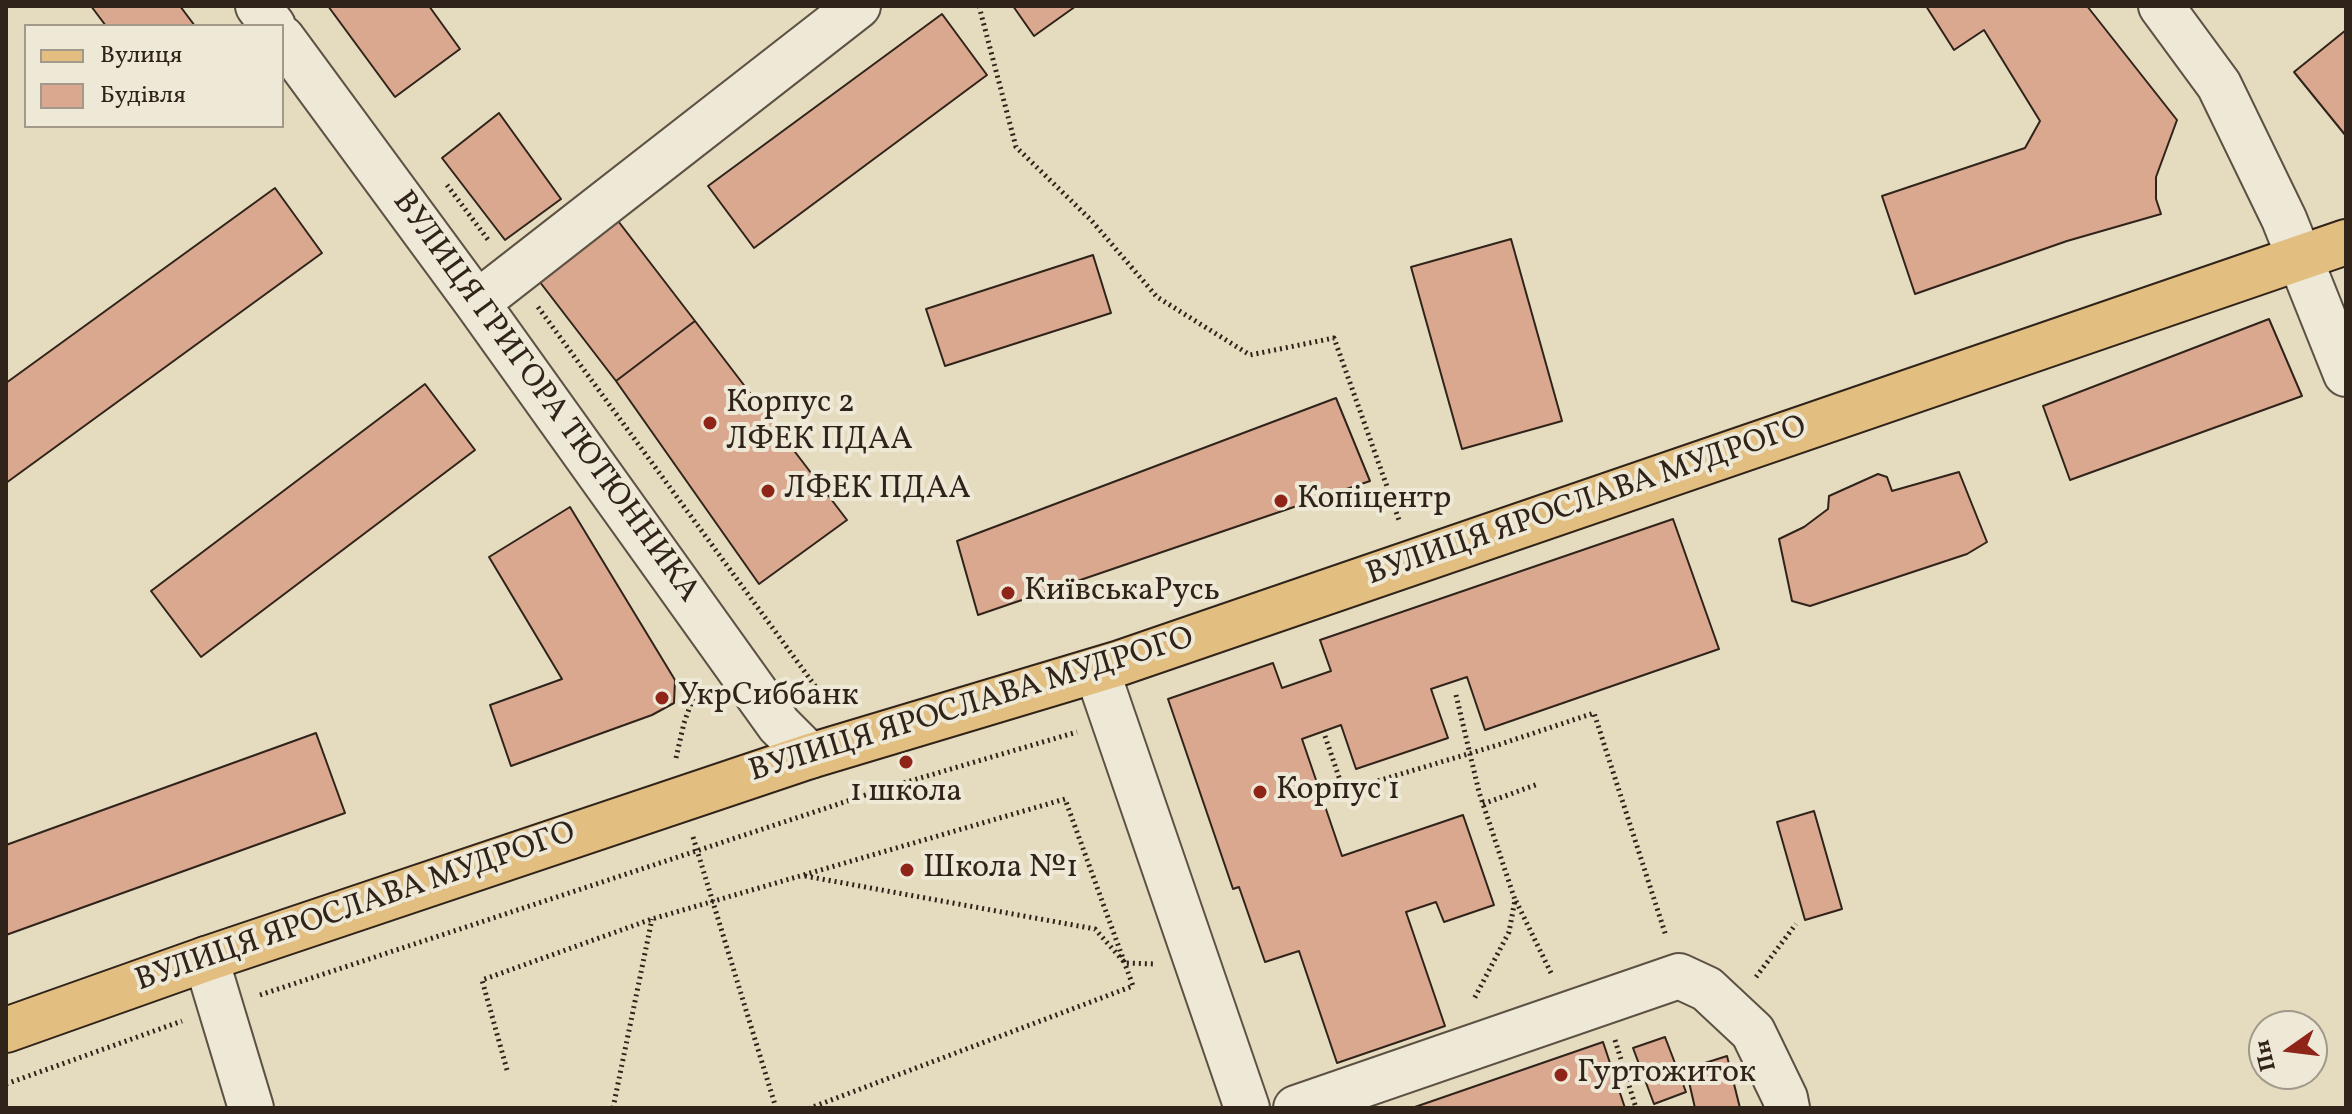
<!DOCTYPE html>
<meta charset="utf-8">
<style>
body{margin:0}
#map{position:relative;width:2352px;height:1114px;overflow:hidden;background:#e5dcc0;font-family:Vollkorn,serif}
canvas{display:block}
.frame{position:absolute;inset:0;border:8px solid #30231a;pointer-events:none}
.legend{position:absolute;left:24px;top:24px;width:260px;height:104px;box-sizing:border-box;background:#eee8d6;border:2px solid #a2998b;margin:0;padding:10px 14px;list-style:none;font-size:24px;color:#30231a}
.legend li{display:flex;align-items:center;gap:16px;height:40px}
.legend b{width:40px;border:2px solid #a2998b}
.north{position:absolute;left:2248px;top:1010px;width:80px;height:80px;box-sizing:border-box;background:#eee8d6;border:2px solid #a2998b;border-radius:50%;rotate:256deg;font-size:22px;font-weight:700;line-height:32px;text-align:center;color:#30231a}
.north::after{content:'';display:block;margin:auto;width:28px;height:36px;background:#8f2418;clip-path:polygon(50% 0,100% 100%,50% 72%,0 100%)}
</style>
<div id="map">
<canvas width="2352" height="1114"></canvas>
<div class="frame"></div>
<ul class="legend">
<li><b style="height:10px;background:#e2be80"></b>Вулиця</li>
<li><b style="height:22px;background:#d9a88f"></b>Будівля</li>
</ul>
<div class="north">Пн</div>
</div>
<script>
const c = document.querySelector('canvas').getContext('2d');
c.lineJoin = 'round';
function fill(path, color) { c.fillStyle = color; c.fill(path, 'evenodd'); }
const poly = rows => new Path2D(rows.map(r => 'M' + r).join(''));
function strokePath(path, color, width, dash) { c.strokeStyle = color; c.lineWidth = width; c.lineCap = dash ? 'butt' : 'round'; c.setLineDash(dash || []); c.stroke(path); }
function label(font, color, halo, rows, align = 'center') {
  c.font = font + ' Vollkorn,serif'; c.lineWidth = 8; c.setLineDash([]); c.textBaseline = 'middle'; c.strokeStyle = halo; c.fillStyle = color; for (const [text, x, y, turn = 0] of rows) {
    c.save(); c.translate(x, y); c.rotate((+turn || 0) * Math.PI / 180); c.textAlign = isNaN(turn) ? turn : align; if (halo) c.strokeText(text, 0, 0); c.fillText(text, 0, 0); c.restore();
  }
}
const building = poly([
 [91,6,180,6,195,26,106,26,91,6],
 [328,6,429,6,460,49,395,97,328,6],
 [1013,6,1076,6,1034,36,1013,6],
 [1926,6,2087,6,2177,120,2156,177,2156,199,2161,214,2067,241,1915,294,1882,196,2025,148,2040,121,1984,30,1954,50,1926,6],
 [942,14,987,75,754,248,708,186,942,14],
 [2346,30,2346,136,2294,72,2346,30],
 [499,113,561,199,505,240,442,158,499,113],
 [275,188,322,253,6,483,6,383,275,188],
 [615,217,695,321,616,381,536,277,615,217],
 [1511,239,1562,421,1462,449,1411,267,1511,239],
 [1093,255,1111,313,945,366,926,309,1093,255],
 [2269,319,2302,396,2070,480,2043,406,2269,319],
 [695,321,847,520,759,584,616,381,695,321],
 [425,384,475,450,201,657,151,591,425,384],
 [1336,398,1370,481,978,615,957,541,1336,398],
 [1959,472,1987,542,1967,554,1810,606,1792,601,1779,539,1804,527,1828,509,1829,496,1878,474,1887,477,1892,491,1959,472],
 [570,507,675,680,674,703,652,715,511,766,490,705,562,679,489,557,570,507],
 [1673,519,1719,649,1485,730,1467,677,1431,689,1448,738,1356,769,1341,725,1302,739,1342,856,1463,815,1494,905,1444,922,1436,902,1406,912,1445,1026,1337,1063,1299,951,1265,962,1239,887,1233,889,1168,699,1273,663,1282,688,1331,671,1320,640,1673,519],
 [316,733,345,813,6,935,6,845,316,733],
 [1814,811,1842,909,1805,920,1777,822,1814,811],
 [1665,1037,1686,1092,1654,1104,1633,1048,1665,1037],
 [1603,1042,1625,1108,1412,1108,1603,1042],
 [1727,1056,1740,1108,1695,1108,1686,1069,1727,1056]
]);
const path = poly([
 [979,6,1016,147,1091,220,1157,297,1250,355,1334,338,1400,523],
 [447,185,489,241],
 [538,307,829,705],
 [1456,695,1479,792,1515,900,1509,932,1473,1001],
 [1325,736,1342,786,1354,788,1498,745,1594,713,1666,936],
 [676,758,684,723,698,684],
 [1483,804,1538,784],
 [693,837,776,1108],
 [805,876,1095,929,1125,963,1155,964],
 [1516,901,1552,975],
 [1756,977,1796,924],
 [260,995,893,786,1077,732],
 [1615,1040,1636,1108],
 [507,1070,482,980,652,919,1065,799,1133,986,810,1108],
 [6,1084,182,1021],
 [613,1108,652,919]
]);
const minor = poly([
 [258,6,273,26],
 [2161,6,2219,85,2284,219,2346,374],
 [282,38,477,303,779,725,810,756],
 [477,303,858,6],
 [1097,671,1247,1108],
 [206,959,251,1108],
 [1296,1108,1679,976,1707,989,1753,1032,1785,1098,1787,1108]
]);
const major = poly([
 [6,1030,206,959,810,756,1120,663,2346,242]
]);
const markers = [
 [710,423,8,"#8f2418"],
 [768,491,8,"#8f2418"],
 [1281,501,8,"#8f2418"],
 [1008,593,8,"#8f2418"],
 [662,698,8,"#8f2418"],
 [906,762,8,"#8f2418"],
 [1260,792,8,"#8f2418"],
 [907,870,8,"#8f2418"],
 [1561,1075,8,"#8f2418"]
];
const streetNames = [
 ["ВУЛИЦЯ ГРИГОРА ТЮТЮННИКА",544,398,54],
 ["ВУЛИЦЯ ЯРОСЛАВА МУДРОГО",1587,503,-19],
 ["ВУЛИЦЯ ЯРОСЛАВА МУДРОГО",972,707,-17],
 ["ВУЛИЦЯ ЯРОСЛАВА МУДРОГО",356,909,-19]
];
const poiNames = [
 ["Корпус 2",726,405],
 ["ЛФЕК ПДАА",726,442],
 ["ЛФЕК ПДАА",784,491],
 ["Копіцентр",1297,501],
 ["КиївськаРусь",1024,593],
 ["УкрСиббанк",678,698],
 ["Корпус 1",1276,792],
 ["1 школа",906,794,"center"],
 ["Школа №1",923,870],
 ["Гуртожиток",1577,1075]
];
fill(building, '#d9a88f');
strokePath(building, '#30231a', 2);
strokePath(minor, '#5d5144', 48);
strokePath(major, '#30231a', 48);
strokePath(path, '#30231a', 5, [2, 4]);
strokePath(minor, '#eee8d6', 44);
strokePath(major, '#e2be80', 44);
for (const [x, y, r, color] of markers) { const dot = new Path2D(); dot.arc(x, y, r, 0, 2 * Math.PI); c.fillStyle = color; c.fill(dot); strokePath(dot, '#eee8d6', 3); }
label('32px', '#30231a', '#eee8d6', streetNames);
label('32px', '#30231a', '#eee8d6', poiNames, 'left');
</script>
